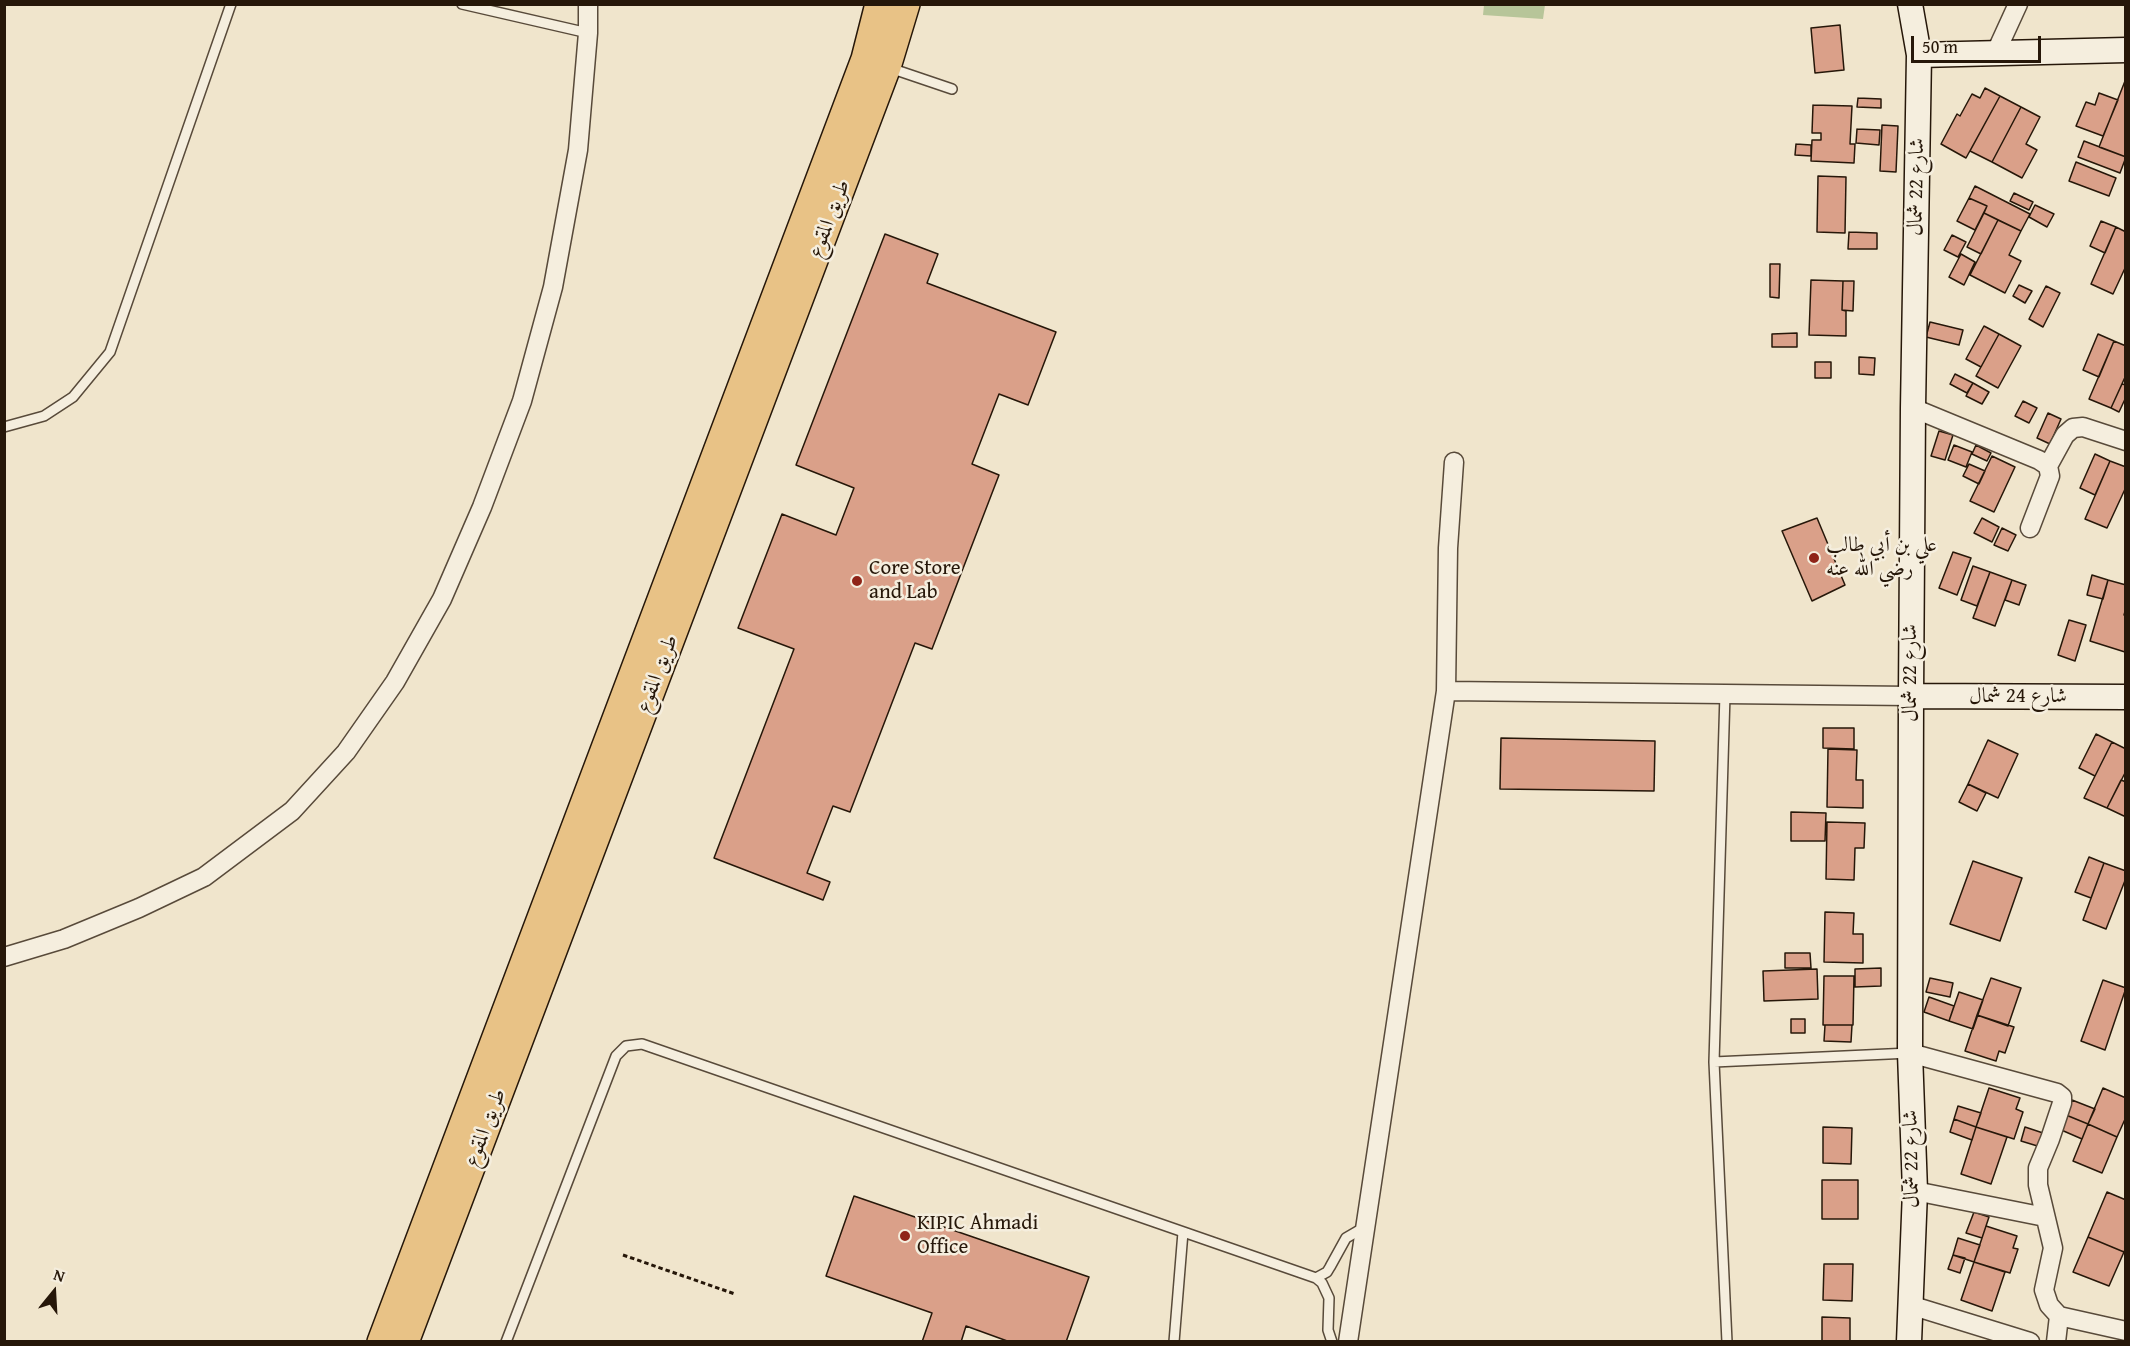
<!DOCTYPE html>
<meta charset="utf-8">
<style>
body{margin:0}
#map{position:relative;width:2130px;height:1346px;overflow:hidden;background:#f0e5cc;font-family:"Gentium Book Plus",serif}
canvas{display:block}
.frame{position:absolute;inset:0;border:6px solid #261709;pointer-events:none}
.north{position:absolute;left:24px;top:1262px;width:60px;height:60px;-webkit-text-stroke:4px #f5eede;paint-order:stroke;rotate:18deg;font-size:16px;font-weight:700;line-height:24px;text-align:center;color:#261709}
.north::after{content:'';display:block;margin:auto;width:21px;height:27px;background:#261709;clip-path:polygon(50% 0,100% 100%,50% 72%,0 100%)}
.scale{position:absolute;left:1911px;top:36px;width:130px;height:27px;box-sizing:border-box;border:3px solid #261709;border-top:0;padding-left:8px;font-size:18px;line-height:21px;white-space:nowrap;color:#261709;-webkit-text-stroke:4px #f5eede;paint-order:stroke}
</style>
<div id="map">
<canvas width="2130" height="1346"></canvas>
<div class="frame"></div>
<div class="north">N</div>
<div class="scale">50 m</div>
</div>
<script>
const c = document.querySelector('canvas').getContext('2d');
c.lineJoin = 'round';
function fill(path, color) { c.fillStyle = color; c.fill(path, 'evenodd'); }
const poly = rows => new Path2D(rows.map(r => 'M' + r).join(''));
function strokePath(path, color, width, dash) { c.strokeStyle = color; c.lineWidth = width; c.lineCap = dash ? 'butt' : 'round'; c.setLineDash(dash || []); c.stroke(path); }
function label(font, color, halo, rows, align = 'center') {
  c.font = font + ' "Gentium Book Plus",Amiri,serif'; c.lineWidth = 5; c.setLineDash([]); c.textBaseline = 'middle'; c.strokeStyle = halo; c.fillStyle = color; for (const [text, x, y, turn = 0] of rows) {
    c.save(); c.translate(x, y); c.rotate((+turn || 0) * Math.PI / 180); c.textAlign = isNaN(turn) ? turn : align; if (halo) c.strokeText(text, 0, 0); c.fillText(text, 0, 0); c.restore();
  }
}
const green = poly([
 [1484,5,1545,5,1543,19,1483,15]
]);
const building = poly([
 [1840,25,1844,70,1815,73,1811,28,1840,25],
 [2125,81,2126,81,2126,157,2099,147,2125,81],
 [1985,88,2000,96,1966,158,1941,144,1957,114,1960,116,1972,94,1980,98,1985,88],
 [2099,93,2118,100,2103,136,2076,126,2086,102,2095,105,2099,93],
 [2000,96,2021,107,1992,162,1970,151,2000,96],
 [1858,98,1881,99,1881,108,1857,107,1858,98],
 [1813,105,1852,106,1850,144,1855,144,1854,163,1811,161,1812,140,1821,140,1821,133,1812,133,1813,105],
 [2021,107,2040,117,2026,144,2037,150,2022,178,1992,162,2021,107],
 [1882,125,1898,126,1896,172,1880,171,1882,125],
 [1857,129,1880,130,1879,145,1856,143,1857,129],
 [2084,141,2126,157,2120,173,2078,157,2084,141],
 [1796,144,1811,145,1811,156,1795,155,1796,144],
 [2076,162,2116,178,2109,196,2069,181,2076,162],
 [1818,176,1846,177,1845,233,1817,232,1818,176],
 [1975,186,2030,214,2021,231,1984,213,1987,206,1969,198,1975,186],
 [2014,193,2033,202,2029,210,2010,201,2014,193],
 [1969,198,1987,206,1975,230,1957,221,1969,198],
 [2035,205,2054,214,2047,227,2029,217,2035,205],
 [1984,213,1998,220,1981,254,1967,247,1984,213],
 [1998,220,2021,231,2009,255,2021,261,2005,293,1970,275,1998,220],
 [2101,221,2116,227,2105,253,2090,246,2101,221],
 [2116,227,2126,232,2126,266,2113,294,2091,284,2116,227],
 [1849,232,1877,233,1877,249,1848,249,1849,232],
 [885,234,938,254,927,283,1056,332,1028,405,999,394,972,464,999,475,932,649,915,643,850,812,833,806,807,873,830,882,823,900,714,858,794,649,738,628,782,514,836,535,854,488,796,465,885,234],
 [1952,235,1966,242,1958,257,1944,250,1952,235],
 [1961,254,1975,262,1964,285,1949,277,1961,254],
 [1770,264,1780,264,1779,298,1770,297,1770,264],
 [1811,280,1843,281,1842,310,1846,311,1846,336,1809,335,1811,280],
 [1843,281,1854,281,1853,311,1842,310,1843,281],
 [2019,285,2032,291,2025,303,2013,296,2019,285],
 [2046,286,2060,293,2043,327,2029,319,2046,286],
 [1930,322,1963,330,1959,345,1926,337,1930,322],
 [1984,326,1999,334,1981,367,1966,359,1984,326],
 [1797,333,1797,347,1772,347,1772,334,1797,333],
 [1999,334,2021,346,1998,388,1976,376,1999,334],
 [2098,334,2114,341,2099,377,2083,370,2098,334],
 [2114,341,2126,346,2126,375,2111,408,2089,399,2114,341],
 [1859,357,1875,358,1874,375,1859,374,1859,357],
 [1815,362,1831,362,1831,378,1815,378,1815,362],
 [1955,374,1973,383,1967,393,1950,384,1955,374],
 [1973,383,1989,392,1982,404,1966,396,1973,383],
 [2122,384,2126,385,2126,397,2119,412,2111,408,2122,384],
 [2023,401,2037,408,2029,423,2015,416,2023,401],
 [2048,413,2061,419,2050,444,2037,438,2048,413],
 [1939,431,1953,435,1945,460,1931,456,1939,431],
 [1954,445,1972,452,1966,467,1948,460,1954,445],
 [1976,445,1991,453,1987,461,1972,454,1976,445],
 [2095,454,2110,461,2095,495,2080,488,2095,454],
 [1992,456,2015,467,1994,512,1970,501,1992,456],
 [2110,461,2126,467,2126,487,2107,528,2085,519,2110,461],
 [1969,464,1985,471,1979,484,1963,476,1969,464],
 [1817,518,1845,585,1812,601,1782,531,1817,518],
 [1982,518,1999,527,1992,542,1974,533,1982,518],
 [2002,528,2016,535,2008,551,1994,545,2002,528],
 [1953,552,1971,558,1957,595,1939,588,1953,552],
 [1973,566,1990,572,1977,606,1961,600,1973,566],
 [1990,572,2012,580,1995,626,1973,618,1990,572],
 [2092,575,2108,580,2103,599,2087,595,2092,575],
 [2012,580,2026,585,2019,605,2005,600,2012,580],
 [2108,580,2126,585,2126,608,2124,615,2126,615,2125,652,2090,641,2108,580],
 [2069,620,2086,625,2075,661,2058,655,2069,620],
 [1823,728,1854,728,1854,749,1823,748,1823,728],
 [2096,734,2112,742,2095,776,2079,768,2096,734],
 [1501,738,1655,741,1654,791,1500,789,1501,738],
 [1988,740,2018,754,1998,798,1968,784,1988,740],
 [2112,742,2126,749,2126,771,2107,808,2084,798,2112,742],
 [1828,749,1857,750,1856,780,1863,780,1863,808,1827,807,1828,749],
 [2121,780,2126,782,2126,817,2107,808,2121,780],
 [1968,784,1986,793,1977,811,1959,802,1968,784],
 [1791,812,1826,813,1825,841,1791,841,1791,812],
 [1827,822,1865,823,1864,848,1855,848,1854,880,1826,879,1827,822],
 [2089,857,2104,863,2091,898,2075,892,2089,857],
 [1973,861,2022,878,2000,941,1950,924,1973,861],
 [2104,863,2126,871,2126,878,2106,929,2083,920,2104,863],
 [1825,912,1854,913,1853,934,1863,934,1863,963,1824,962,1825,912],
 [1785,953,1810,953,1811,968,1785,968,1785,953],
 [1881,968,1881,986,1855,987,1855,969,1881,968],
 [1817,969,1818,999,1764,1001,1763,971,1817,969],
 [1824,976,1854,976,1853,1025,1823,1025,1824,976],
 [1930,978,1953,983,1950,997,1926,992,1930,978],
 [1991,978,2021,988,2008,1026,1977,1015,1991,978],
 [2103,980,2126,988,2105,1050,2081,1041,2103,980],
 [1959,992,1983,1000,1973,1029,1949,1021,1959,992],
 [1929,997,1954,1006,1949,1021,1924,1012,1929,997],
 [1977,1015,2014,1027,2005,1053,1999,1051,1996,1061,1965,1051,1977,1015],
 [1791,1019,1805,1019,1805,1033,1791,1033,1791,1019],
 [1825,1025,1852,1025,1851,1042,1824,1041,1825,1025],
 [1989,1088,2020,1098,2016,1109,2023,1112,2014,1139,1976,1127,1989,1088],
 [2103,1088,2126,1098,2126,1117,2117,1137,2088,1124,2103,1088],
 [2072,1100,2095,1109,2088,1124,2066,1115,2072,1100],
 [1958,1106,1981,1113,1976,1127,1954,1119,1958,1106],
 [2066,1115,2088,1124,2082,1139,2059,1129,2066,1115],
 [1954,1119,1976,1127,1972,1140,1950,1132,1954,1119],
 [2088,1124,2117,1137,2102,1173,2073,1161,2088,1124],
 [1823,1127,1852,1128,1851,1164,1823,1163,1823,1127],
 [1976,1127,2007,1137,1991,1184,1961,1174,1976,1127],
 [2025,1127,2049,1135,2044,1148,2021,1141,2025,1127],
 [1822,1180,1858,1180,1858,1219,1822,1219,1822,1180],
 [2107,1192,2126,1200,2126,1247,2124,1252,2088,1237,2107,1192],
 [854,1196,1089,1277,1066,1342,1010,1342,966,1326,961,1342,922,1342,932,1313,826,1276,854,1196],
 [1974,1212,1989,1217,1982,1238,1966,1233,1974,1212],
 [1986,1226,2017,1236,2013,1248,2018,1249,2010,1273,1974,1262,1986,1226],
 [2088,1237,2124,1252,2109,1286,2073,1272,2088,1237],
 [1958,1238,1980,1245,1974,1262,1953,1255,1958,1238],
 [1953,1255,1965,1258,1960,1273,1948,1269,1953,1255],
 [1974,1262,2005,1272,1992,1311,1961,1300,1974,1262],
 [1824,1264,1853,1264,1852,1301,1823,1300,1824,1264],
 [1822,1317,1850,1318,1850,1342,1822,1342,1822,1317]
]);
const path = poly([
 [623,1255,735,1294]
]);
const lane = poly([
 [462,4,588,33],
 [890,68,952,89],
 [4,427,44,416,73,397,110,352,231,4],
 [1725,694,1714,1062,1727,1342],
 [1714,1062,1910,1053],
 [1316,1278,1327,1272,1330,1267,1346,1238,1358,1231,1365,1230],
 [506,1342,616,1056,626,1046,642,1044,1316,1278,1322,1283,1329,1298,1328,1330,1332,1342],
 [1174,1342,1183,1232]
]);
const street = poly([
 [1996,52,2018,4],
 [1913,408,2039,460,2048,466,2050,476,2030,528],
 [2048,466,2065,435,2073,428,2083,427,2126,441],
 [1446,691,1911,696],
 [4,957,64,939,139,908,204,877,292,811,346,752,395,682,442,599,482,507,522,401,553,287,578,150,588,33,588,4],
 [1910,1053,2057,1093,2062,1097,2062,1103,2050,1139,2038,1168,2038,1185,2053,1248,2044,1290,2049,1305,2059,1316,2056,1342],
 [1915,1191,2045,1217],
 [1910,1305,2030,1342],
 [2059,1316,2126,1331],
 [1348,1342,1446,691,1448,548,1454,462]
]);
const secondary = poly([
 [1919,55,2126,50],
 [1911,696,2126,697],
 [1909,1342,1915,1191,1910,1053,1911,696,1913,408,1919,55,1910,4]
]);
const primary = poly([
 [381,1342,865,59,879,4],
 [405,1342,887,67,906,4]
]);
const markers = [
 [1814,558,6,"#8f2418"],
 [857,581,6,"#8f2418"],
 [905,1236,6,"#8f2418"]
];
const streetNames = [
 ["شارع 22 شمال",1917,187,-89],
 ["طريق المقوع",830,219,-69],
 ["شارع 22 شمال",1911,673,-90],
 ["طريق المقوع",658,674,-69],
 ["شارع 24 شمال",2018,697],
 ["طريق المقوع",486,1128,-69],
 ["شارع 22 شمال",1912,1159,-91]
];
const poiNames = [
 ["علي بن أبي طالب",1826,546],
 ["رضي الله عنه",1826,570],
 ["Core Store",869,569],
 ["and Lab",869,593],
 ["KIPIC Ahmadi",917,1224],
 ["Office",917,1248]
];
fill(green, '#b7c599');
fill(building, '#daa089');
strokePath(building, '#261709', 1.5);
strokePath(lane, '#584a3a', 12);
strokePath(street, '#584a3a', 21);
strokePath(secondary, '#261709', 27);
strokePath(primary, '#261709', 30);
strokePath(path, '#261709', 3, [4.5, 3]);
strokePath(lane, '#f5eede', 9);
strokePath(street, '#f5eede', 18);
strokePath(secondary, '#f5eede', 24);
strokePath(primary, '#e8c286', 27);
for (const [x, y, r, color] of markers) { const dot = new Path2D(); dot.arc(x, y, r, 0, 2 * Math.PI); c.fillStyle = color; c.fill(dot); strokePath(dot, '#f5eede', 2); }
label('21px', '#261709', '#f5eede', streetNames);
label('21px', '#261709', '#f5eede', poiNames, 'left');
</script>
